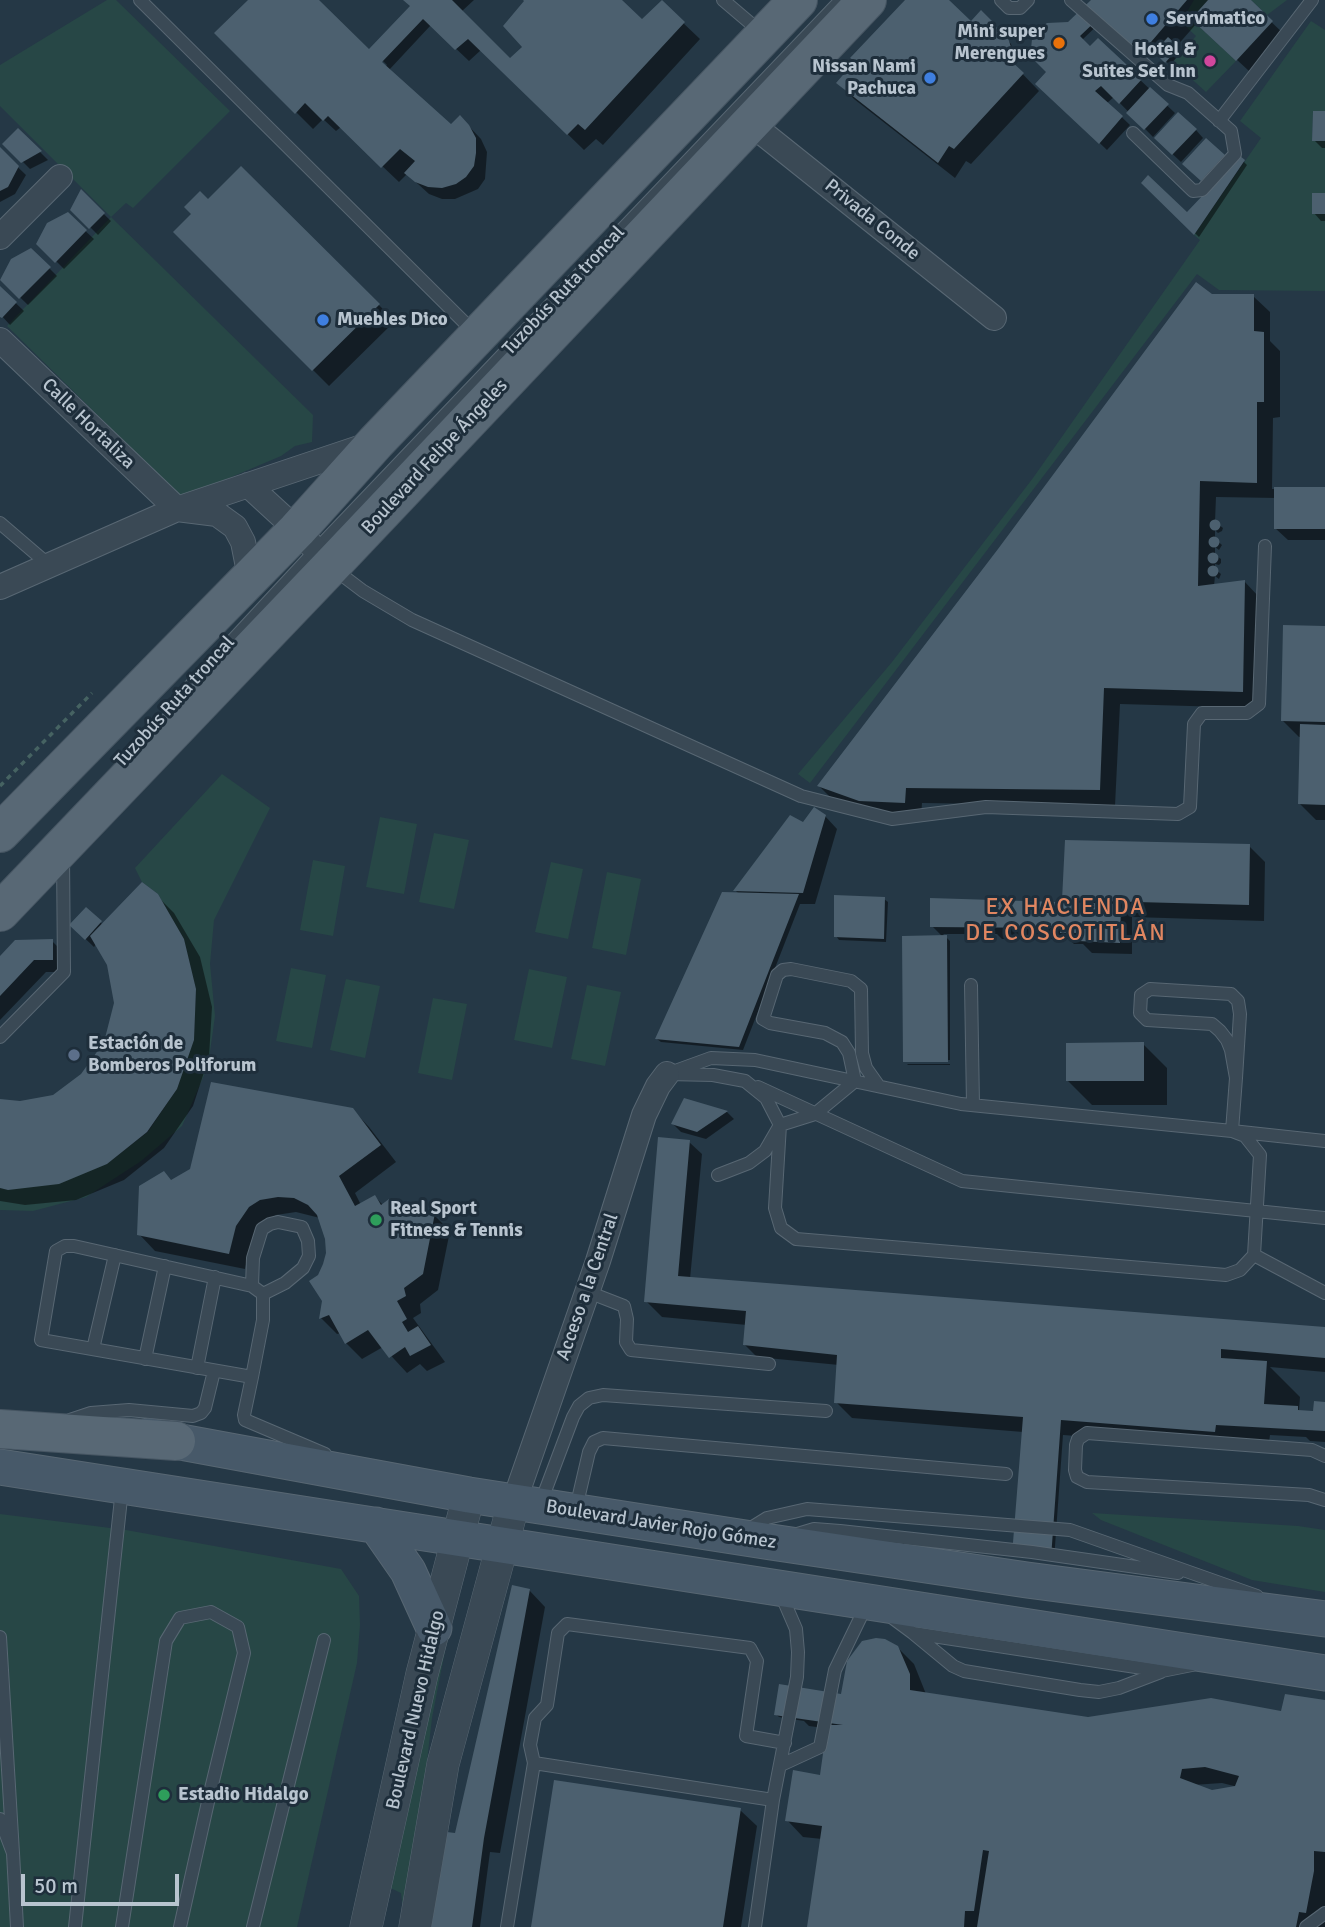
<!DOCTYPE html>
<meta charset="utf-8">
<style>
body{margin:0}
#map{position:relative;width:1325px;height:1927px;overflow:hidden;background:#253846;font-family:Signika,sans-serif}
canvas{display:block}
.scale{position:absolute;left:21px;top:1874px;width:158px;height:32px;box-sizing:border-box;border:4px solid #b8c4cf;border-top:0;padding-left:9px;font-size:21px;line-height:24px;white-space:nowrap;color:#b8c4cf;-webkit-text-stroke:5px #1e2e3b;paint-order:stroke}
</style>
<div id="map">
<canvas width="1325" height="1927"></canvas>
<div class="scale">50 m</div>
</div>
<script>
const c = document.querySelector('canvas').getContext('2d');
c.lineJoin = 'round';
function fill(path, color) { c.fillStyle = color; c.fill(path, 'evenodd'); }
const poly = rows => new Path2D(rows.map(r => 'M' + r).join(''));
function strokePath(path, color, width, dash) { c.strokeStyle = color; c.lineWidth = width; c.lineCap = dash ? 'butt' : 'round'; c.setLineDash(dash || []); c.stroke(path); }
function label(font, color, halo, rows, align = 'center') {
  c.font = font + ' Signika,sans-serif'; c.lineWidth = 6; c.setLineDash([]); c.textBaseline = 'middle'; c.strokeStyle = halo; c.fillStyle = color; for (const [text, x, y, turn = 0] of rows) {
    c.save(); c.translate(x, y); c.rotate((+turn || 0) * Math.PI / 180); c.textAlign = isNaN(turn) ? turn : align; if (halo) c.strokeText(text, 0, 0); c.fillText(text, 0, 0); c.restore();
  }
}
const green = poly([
 [107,0,116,0,230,111,133,208,126,203,111,217,313,415,312,442,295,446,281,456,182,498,7,326,111,217,0,106,0,65],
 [1194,0,1208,0,1191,19,1236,61,1206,92,1173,62,1196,36,1181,22],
 [1251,0,1287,0,1267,15],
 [1311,21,1325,30,1325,111,1313,111,1312,141,1325,141,1325,193,1312,193,1312,213,1325,214,1325,291,1219,290,1197,274,810,783,798,774,892,662,1033,478,1200,240,1194,235,1261,138,1240,121],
 [222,774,270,808,214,920,210,964,215,1016,208,1066,182,1126,141,1161,86,1197,33,1211,0,1210,0,1188,8,1190,107,1164,148,1132,177,1089,194,1040,196,989,184,939,158,894,142,882,135,868],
 [380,817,417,824,404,894,366,887],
 [434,833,469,840,454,909,419,902],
 [313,860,345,866,333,936,300,930],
 [551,862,583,869,568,939,535,932],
 [607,872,641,879,626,955,592,948],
 [291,968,326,975,312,1048,276,1041],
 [529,969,567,977,552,1048,514,1040],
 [346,979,380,986,365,1058,330,1050],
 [587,985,621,992,605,1066,571,1059],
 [433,998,467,1004,452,1080,418,1073],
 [1092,1513,1298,1526,1325,1530,1325,1592,1252,1580,1101,1520],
 [0,1514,126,1530,341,1569,359,1596,360,1625,357,1663,297,1927,0,1927],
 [452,1615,432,1718,418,1839,403,1908,401,1893,386,1886]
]);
const shadow = poly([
 [251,0,317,0,385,67,387,65,371,49,412,7,405,0,474,0,461,12,510,61,525,47,525,0,619,0,642,22,661,2,700,39,603,145,596,139,584,150,481,50,469,61,431,25,389,70,451,127,460,117,481,139,487,152,485,179,478,189,455,199,442,199,429,194,407,174,399,182,341,127,336,131,323,119,313,129,217,33],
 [908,0,947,0,978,31,981,13,1011,44,1016,60,1013,64,1039,91,971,164,966,161,955,178,854,99,838,83],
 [1094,0,1248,0,1284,34,1249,71,1197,23,1176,47,1181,52,1170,65,1156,52,1153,55,1144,46,1139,52,1104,19,1082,40,1091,48,1098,40,1175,113,1153,137,1114,97,1107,103,1130,125,1107,150,1038,84,1048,72,1069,24],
 [1325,113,1325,148,1322,148,1314,140],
 [18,130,48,160,30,169,5,144],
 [1196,130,1203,138,1181,162,1164,146],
 [1207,141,1233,166,1241,159,1247,165,1199,237,1143,183,1187,215,1211,189,1192,172],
 [0,150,26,175,15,194,0,202],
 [241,168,395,321,329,386,175,232],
 [81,192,111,221,98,235,72,209],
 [1325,195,1325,221,1321,221,1314,213],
 [67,214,94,239,64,269,38,243],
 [31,250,57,276,28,305,2,280],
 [0,288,24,311,10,325,0,314],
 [1211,296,1253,296,1270,312,1270,341,1280,351,1280,417,1273,418,1272,489,1325,489,1325,540,1288,540,1275,528,1276,498,1216,497,1215,522,1223,528,1222,531,1218,533,1215,530,1215,539,1222,545,1219,550,1215,547,1215,555,1221,559,1221,563,1219,565,1215,564,1215,569,1221,574,1219,579,1215,576,1214,586,1244,581,1260,598,1259,708,1120,704,1115,806,922,803,921,818,835,802,819,786],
 [1325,628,1325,820,1316,820,1300,804,1302,737,1299,737,1282,720],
 [825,816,837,829,815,904,800,904,743,1050,661,1042,657,1039,739,894,736,891,804,824],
 [1249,846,1265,862,1264,921,1132,917,1132,954,1092,953,1083,944,1074,944,1069,939,1002,939,997,934,943,934,950,941,950,1060,905,1061,943,937,932,926,1069,904,1064,899],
 [157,896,174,913,200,957,212,1007,209,1057,193,1106,164,1148,124,1180,76,1200,25,1205,0,1201,0,1100,20,1103,54,1097,82,1075,106,1043,116,1003,109,964,97,943,94,947,71,925,86,909,103,925],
 [884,899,888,902,886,942,839,940,836,936],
 [52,941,64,953,64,972,46,972,0,1020,0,958],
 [1143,1044,1167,1068,1167,1105,1092,1105,1068,1081],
 [907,1064,950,1064,950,1065,908,1065],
 [685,1100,727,1112,734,1119,706,1139,681,1132,673,1124],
 [353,1110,369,1127,396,1162,355,1193,361,1205,375,1197,383,1205,434,1215,450,1231,438,1290,420,1304,421,1313,413,1318,445,1362,427,1371,420,1364,407,1373,383,1347,362,1359,346,1343,341,1333,337,1334,321,1318,324,1301,319,1276,328,1253,326,1239,320,1218,296,1212,276,1215,265,1223,251,1242,245,1269,155,1251,139,1234,172,1182],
 [689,1142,702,1154,690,1279,1325,1329,1325,1372,1270,1367,1300,1397,1299,1410,1301,1412,1314,1412,1325,1404,1325,1442,1310,1441,1306,1437,1270,1435,1268,1450,1063,1435,1054,1560,1017,1557,1014,1554,1023,1432,852,1418,836,1402,839,1365,757,1357,745,1345,747,1325,662,1317,646,1301],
 [529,1590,545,1607,500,1853,490,1852,480,1927,430,1927],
 [897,1647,914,1664,926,1694,1088,1719,1282,1713,1325,1702,1325,1927,809,1927,822,1839,803,1837,787,1820,822,1777,829,1725,824,1728,809,1726,804,1721,779,1717,776,1714,846,1697],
 [1222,1783,1238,1787,1211,1792,1193,1785],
 [740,1810,757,1826,741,1927,533,1927]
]);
const building = poly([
 [248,0,319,0,369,49,410,6,403,0,452,0,510,58,522,47,503,26,524,1,523,0,622,0,642,19,662,0,685,22,585,130,578,124,567,135,468,39,455,50,423,19,382,62,451,124,460,115,469,125,476,138,476,153,474,166,466,177,456,184,442,188,428,187,415,182,404,173,415,161,400,149,381,168,328,116,323,121,305,103,295,114,214,33],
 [905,0,949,0,971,21,981,10,995,24,985,35,988,38,997,27,1008,38,1014,56,1010,60,1024,73,954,149,949,146,938,163,836,83,855,61,850,58],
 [1091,0,1187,0,1145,49,1135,40,1131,45,1100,17,1080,36,1090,46,1098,38,1142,79,1119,104,1101,86,1095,91,1123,116,1099,144,1035,84,1046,72,1032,58,1031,49,1032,39,1038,30,1047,23,1068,22],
 [1208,0,1251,0,1273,21,1236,61,1191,19],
 [1168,37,1179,47,1165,63,1154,52],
 [1150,87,1169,104,1144,130,1126,113],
 [1313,111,1325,111,1325,141,1312,141],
 [1178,112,1197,129,1172,155,1154,138],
 [18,128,42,151,21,163,2,144],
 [1206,138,1225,155,1201,181,1182,164],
 [0,147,19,166,8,187,0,191],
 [1240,156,1245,160,1194,235,1141,183,1148,175,1187,212],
 [241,166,380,304,312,371,173,232,191,214,184,207,200,191,208,199],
 [81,189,105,213,89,229,70,210],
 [1312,193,1325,193,1325,214,1312,214],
 [68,212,87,230,55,263,36,244,47,223],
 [31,248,51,267,19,299,0,280,11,259],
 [1196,282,1212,294,1254,294,1254,331,1264,332,1264,402,1257,402,1257,483,1200,481,1198,586,1245,580,1243,692,1104,688,1100,790,906,788,905,803,859,801,817,786,998,549],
 [0,286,17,302,2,318,0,317],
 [1274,487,1325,487,1325,529,1274,529],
 '1209.5 525a5.5 5.5 0 1 1 11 0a5.5 5.5 0 1 1-11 0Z',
 '1208.5 542a5.5 5.5 0 1 1 11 0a5.5 5.5 0 1 1-11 0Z',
 '1207.5 558a5.5 5.5 0 1 1 11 0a5.5 5.5 0 1 1-11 0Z',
 '1207.5 571a5.5 5.5 0 1 1 11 0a5.5 5.5 0 1 1-11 0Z',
 [1283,625,1325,626,1325,722,1281,721],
 [1300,724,1325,725,1325,805,1298,804],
 [814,807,826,815,803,893,733,891,790,815,803,822],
 [1065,840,1250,844,1249,905,1062,900],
 [142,882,158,894,184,939,196,989,194,1040,177,1089,147,1132,107,1164,59,1184,8,1190,0,1188,0,1099,20,1101,53,1095,81,1074,104,1042,114,1003,107,965,90,936],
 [722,892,799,894,739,1047,655,1039],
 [834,895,885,897,884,939,834,937],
 [930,898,1121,904,1120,943,1078,941,1078,933,1060,933,1060,928,930,927],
 [86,907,102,921,85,940,69,925],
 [947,935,948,1062,903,1062,902,936],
 [53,939,53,960,34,960,0,996,0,956,15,940],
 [1144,1042,1144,1081,1066,1081,1066,1043],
 [211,1082,353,1108,381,1145,339,1176,355,1206,375,1195,381,1205,389,1199,435,1213,423,1274,404,1288,406,1296,397,1301,407,1319,402,1322,408,1332,418,1326,431,1345,410,1356,405,1347,389,1358,368,1330,345,1344,329,1315,319,1319,322,1301,309,1281,318,1275,323,1264,326,1253,325,1239,317,1215,308,1205,294,1198,278,1197,260,1200,249,1207,236,1226,229,1254,137,1235,139,1186,164,1171,171,1180,190,1169],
 [684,1098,728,1111,697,1132,671,1124],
 [658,1137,690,1140,678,1276,1325,1327,1325,1358,1221,1349,1221,1358,1267,1361,1264,1404,1298,1406,1298,1410,1313,1411,1314,1401,1325,1402,1325,1431,1216,1425,1215,1432,1061,1420,1051,1558,1012,1555,1023,1417,834,1403,837,1355,743,1345,746,1311,644,1302],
 [512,1585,530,1589,484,1838,472,1927,428,1927,447,1832,455,1833],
 [876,1638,885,1639,898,1646,910,1674,910,1690,1088,1717,1211,1698,1281,1711,1285,1694,1325,1700,1325,1852,1314,1851,1314,1871,1306,1913,1299,1912,1296,1927,977,1927,989,1851,983,1850,974,1911,965,1911,964,1927,807,1927,822,1826,785,1821,793,1770,820,1775,827,1725,843,1725,774,1715,779,1684,841,1694,847,1661,862,1641],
 [1205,1767,1239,1776,1235,1786,1212,1790,1180,1778,1182,1769],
 [554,1780,741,1808,723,1927,531,1927]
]);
const path = poly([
 [0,786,92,693]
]);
const service = poly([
 [140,0,475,333],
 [723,0,763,34],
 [1001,0,1009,8,1020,8,1028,0],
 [1071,0,1168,85,1188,93,1231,131,1235,154,1202,190,1193,191,1133,133],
 [1219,121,1312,0],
 [0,523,49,565],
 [334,569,363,591,412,620,801,796,892,819,986,807,1178,814,1190,807,1194,724,1202,713,1247,713,1259,704,1265,546],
 [190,686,316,550,840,1],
 [971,985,973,1105],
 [0,1037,64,972,63,857],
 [711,1058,755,1060,961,1104,1232,1131,1245,1136,1260,1155,1254,1255,1240,1270,1226,1275,796,1239,781,1228,775,1208,780,1125,766,1098,745,1081,713,1075,667,1074,711,1058],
 [1236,1078,1231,1050,1227,1040,1220,1031,1212,1024,1147,1020,1140,1013,1141,995,1150,989,1231,994,1238,1001,1240,1014,1236,1078,1232,1131,1325,1141],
 [758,1087,962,1181,1325,1218],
 [718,1175,749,1163,765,1151,780,1125,815,1114,855,1081,849,1053,842,1042,825,1033,770,1023,763,1019,777,975,783,970,791,969,851,981,861,989,862,1053,866,1068,878,1085],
 [1254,1255,1325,1293],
 [252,1286,253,1258,262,1229,270,1224,278,1222,302,1227,308,1241,309,1256,303,1268,285,1283,263,1294],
 [588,1292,624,1306,627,1319,626,1342,631,1350,769,1364],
 [93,1349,115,1255],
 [145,1359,165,1266],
 [197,1368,215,1277],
 [252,1377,41,1340,56,1251,65,1246,74,1246,252,1286,263,1294,263,1320,252,1377,244,1415,245,1420,325,1454],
 [70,1420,91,1413,129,1410,193,1416,201,1413,205,1408,214,1371],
 [1325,1456,1312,1450,1087,1433,1078,1439,1076,1445,1075,1470,1077,1477,1087,1482,1309,1495,1325,1500],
 [541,1502,573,1417,579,1406,589,1398,603,1395,826,1411],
 [576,1508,589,1452,594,1442,603,1438,1006,1474],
 [746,1531,767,1518,807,1509,1070,1530,1257,1596],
 [794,1535,814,1529,840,1531,1032,1552,1178,1573],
 [890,1616,913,1633,1162,1671,1192,1665],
 [913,1633,953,1666,964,1671,1080,1690,1099,1692,1119,1688,1161,1672],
 [0,1637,13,1853],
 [534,1763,530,1745,535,1718,547,1705,558,1633,567,1624,750,1648,757,1661,746,1736,785,1743],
 [781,1765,820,1747,835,1670,867,1604],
 [0,1819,13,1853,17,1927],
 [75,1927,122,1489],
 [122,1927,166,1641,180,1618,211,1612,238,1627,244,1653,210,1793,180,1927],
 [253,1927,324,1640],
 [507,1927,534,1763,773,1800],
 [755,1927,773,1800,797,1677,798,1652,796,1629,780,1592],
 [1306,1927,1325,1913]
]);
const minor = poly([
 [750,123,994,318],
 [0,237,60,177],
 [0,340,177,509,217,514,235,527,243,542,250,577],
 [248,485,297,530,331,566],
 [0,587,177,509,368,445],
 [514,1502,598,1261,644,1115,658,1086,667,1074]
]);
const tertiary = poly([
 [366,1927,422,1674,469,1495],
 [415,1927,443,1764,514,1502]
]);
const secondary = poly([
 [148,1436,469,1495,771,1542,1027,1580,1325,1619],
 [0,1467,1325,1673],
 [376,1525,408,1571,434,1628]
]);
const primary = poly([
 [0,833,297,530,376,442,798,0],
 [0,912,331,566,867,0],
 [0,1429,176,1441]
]);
const markers = [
 [1152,19,7,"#3f7fe0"],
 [1059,43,7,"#e8710a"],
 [1210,61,7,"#d1479c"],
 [930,78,7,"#3f7fe0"],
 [323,320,7,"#3f7fe0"],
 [74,1055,7,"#5c6f8a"],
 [376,1220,7,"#2e9e5b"],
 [164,1795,7,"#2e9e5b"]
];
const poiNames = [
 ["Servimatico",1166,19],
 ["Mini super",1045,32,"right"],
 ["Merengues",1045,54,"right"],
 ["Hotel &",1196,50,"right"],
 ["Suites Set Inn",1196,72,"right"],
 ["Nissan Nami",916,67,"right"],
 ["Pachuca",916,89,"right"],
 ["Muebles Dico",337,320],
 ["Estación de",88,1044],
 ["Bomberos Poliforum",88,1066],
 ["Real Sport",390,1209],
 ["Fitness & Tennis",390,1231],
 ["Estadio Hidalgo",178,1795]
];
const streetNames = [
 ["Privada Conde",872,220,39],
 ["Tuzobús Ruta troncal",564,291,-47],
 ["Calle Hortaliza",88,424,44],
 ["Boulevard Felipe Ángeles",435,457,-47],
 ["Tuzobús Ruta troncal",175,702,-48],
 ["Acceso a la Central",588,1287,-71],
 ["Boulevard Javier Rojo Gómez",661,1525,9],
 ["Boulevard Nuevo Hidalgo",416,1710,-77]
];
const quarterNames = [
 ["EX HACIENDA",1066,908],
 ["DE COSCOTITLÁN",1066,934]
];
fill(green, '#274746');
fill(shadow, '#0007');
fill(building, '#4c606f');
strokePath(service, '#586773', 14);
strokePath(minor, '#586773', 26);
strokePath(tertiary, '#586773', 33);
strokePath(secondary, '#586773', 37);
strokePath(primary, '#465562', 40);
strokePath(path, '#466362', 3.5, [5, 5]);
strokePath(service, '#3a4955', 12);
strokePath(minor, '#3a4955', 24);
strokePath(tertiary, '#3a4955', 32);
strokePath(secondary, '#475969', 35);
strokePath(primary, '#586875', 38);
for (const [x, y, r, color] of markers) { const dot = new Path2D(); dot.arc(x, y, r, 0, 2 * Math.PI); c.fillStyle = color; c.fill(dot); strokePath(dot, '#1e2e3b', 2.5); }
label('bold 19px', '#b8c4cf', '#1e2e3b', poiNames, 'left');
label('19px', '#b8c4cf', '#1e2e3b', streetNames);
c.letterSpacing = '2px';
label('23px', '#e08661', '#1e2e3b', quarterNames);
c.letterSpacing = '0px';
</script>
